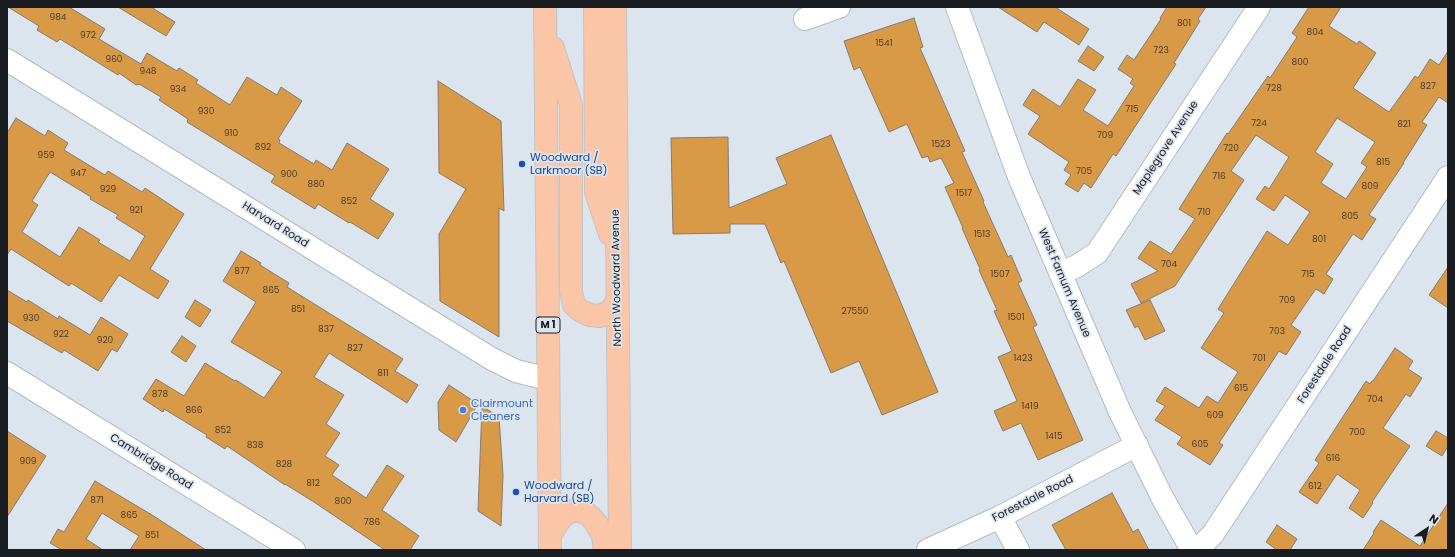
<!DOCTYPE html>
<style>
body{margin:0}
#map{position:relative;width:1455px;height:557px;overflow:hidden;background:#dce5ee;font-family:Poppins,sans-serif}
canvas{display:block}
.frame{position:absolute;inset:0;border:8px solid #191c20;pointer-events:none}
.north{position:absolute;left:1407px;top:509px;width:40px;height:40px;-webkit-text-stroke:3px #dce5ee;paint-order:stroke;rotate:35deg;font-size:11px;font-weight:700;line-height:16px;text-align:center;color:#191c20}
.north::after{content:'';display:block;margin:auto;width:14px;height:18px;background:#191c20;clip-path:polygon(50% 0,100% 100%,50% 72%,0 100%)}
</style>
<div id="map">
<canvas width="1455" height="557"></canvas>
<div class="frame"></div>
<div class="north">N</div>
</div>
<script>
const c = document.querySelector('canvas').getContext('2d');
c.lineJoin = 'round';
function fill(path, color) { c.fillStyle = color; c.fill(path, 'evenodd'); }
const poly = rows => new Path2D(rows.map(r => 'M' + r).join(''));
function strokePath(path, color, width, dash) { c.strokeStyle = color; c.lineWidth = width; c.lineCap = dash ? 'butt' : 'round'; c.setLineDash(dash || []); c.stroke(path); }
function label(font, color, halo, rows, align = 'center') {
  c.font = font + ' Poppins,sans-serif'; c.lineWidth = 3.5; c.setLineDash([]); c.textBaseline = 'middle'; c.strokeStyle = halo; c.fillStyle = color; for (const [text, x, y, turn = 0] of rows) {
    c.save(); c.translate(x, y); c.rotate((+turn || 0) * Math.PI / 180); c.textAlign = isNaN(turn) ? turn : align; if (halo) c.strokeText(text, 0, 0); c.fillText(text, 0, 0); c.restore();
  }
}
const building = poly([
 [8,7,69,7,105,29,99,39,141,64,147,53,177,71,179,68,198,80,196,83,230,105,247,77,277,95,281,87,302,101,278,139,280,140,279,143,314,164,316,160,332,170,347,143,389,169,370,199,394,214,378,239,350,222,349,223,318,204,315,209,271,182,275,176,187,122,188,119,159,100,161,97,139,84,136,85,119,73,118,75,60,39,57,42,37,30,39,26,8,7],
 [118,7,151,7,175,22,166,36,118,7],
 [998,7,1055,7,1089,29,1079,45,1044,22,1037,32,998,7],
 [1167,7,1206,7,1198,19,1200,21,1174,63,1176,64,1116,156,1113,154,1091,188,1084,183,1078,192,1065,184,1071,175,1064,170,1069,162,1028,134,1040,116,1023,105,1033,89,1060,107,1078,79,1096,90,1083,110,1108,126,1134,86,1130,83,1133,79,1118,69,1127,55,1134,60,1161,19,1160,18,1167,7],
 [1309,7,1341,7,1329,26,1357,44,1359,41,1376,53,1353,88,1389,112,1415,76,1418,78,1430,59,1439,65,1448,51,1448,103,1439,97,1422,122,1427,125,1403,163,1404,163,1369,215,1376,219,1362,240,1353,234,1326,274,1333,279,1324,294,1316,289,1313,293,1291,325,1301,332,1286,355,1279,351,1219,443,1223,445,1210,465,1177,444,1182,437,1155,420,1165,406,1156,401,1165,387,1199,408,1207,396,1218,403,1238,372,1201,348,1224,313,1218,309,1267,231,1288,245,1310,212,1285,195,1274,211,1256,199,1265,186,1269,189,1289,157,1256,135,1231,171,1244,180,1175,286,1141,303,1131,284,1158,271,1138,258,1150,241,1171,254,1195,219,1179,209,1227,133,1228,134,1268,76,1270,78,1297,37,1292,33,1309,7],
 [1337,118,1375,142,1361,163,1367,167,1346,199,1321,183,1333,164,1315,152,1337,118],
 [914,18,923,47,920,48,965,151,962,152,984,201,983,202,1008,257,1011,255,1022,281,1018,283,1037,325,1033,327,1083,440,1038,460,1021,423,1003,431,994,411,1017,401,998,357,1012,351,994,311,997,310,979,270,980,269,962,228,963,228,945,187,954,183,941,158,930,162,928,156,922,158,907,124,889,132,860,67,854,70,844,41,914,18],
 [1088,46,1104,57,1094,71,1078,61,1088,46],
 [438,81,501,121,504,211,499,208,499,337,440,301,439,234,466,189,439,173,438,81],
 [16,118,45,136,48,130,68,143,64,150,105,175,108,171,142,192,145,188,184,214,150,269,169,281,158,299,119,275,101,302,71,283,69,286,11,249,7,255,7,133,16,118],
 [50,172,91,197,90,199,118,215,116,218,145,236,130,261,98,242,100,240,79,227,60,257,22,232,38,205,32,201,50,172],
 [831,135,938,392,882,415,859,361,831,373,784,261,781,263,765,224,730,224,730,233,673,234,671,138,728,137,729,208,787,184,776,158,831,135],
 [241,251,261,263,260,265,289,283,287,287,403,359,395,371,418,385,407,403,329,353,314,377,344,395,326,424,340,433,325,456,339,465,332,475,366,498,387,465,404,476,382,510,419,536,410,550,385,550,314,502,285,484,285,485,227,446,225,449,206,437,207,435,164,409,163,412,143,399,156,379,184,396,205,363,235,381,236,380,264,398,282,372,231,342,256,302,223,281,241,251],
 [1448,267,1448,308,1429,295,1448,267],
 [7,290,27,302,28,300,58,319,59,316,90,335,101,317,128,334,117,352,112,349,98,371,64,350,62,353,7,321,7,290],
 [195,300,211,310,200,327,185,317,195,300],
 [1150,300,1165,331,1145,340,1138,326,1135,328,1126,310,1150,300],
 [182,336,196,346,186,362,171,352,182,336],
 [1395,348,1413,361,1408,369,1422,378,1410,397,1406,394,1383,428,1410,446,1372,502,1373,503,1363,518,1349,508,1360,490,1337,474,1317,504,1299,492,1319,463,1315,460,1366,381,1370,384,1372,381,1373,381,1395,348],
 [449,385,478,404,456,442,439,430,438,402,449,385],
 [482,406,499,417,503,475,501,526,478,511,482,406],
 [7,431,46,456,7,517,7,431],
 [1436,431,1448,438,1448,446,1442,456,1426,446,1436,431],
 [95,481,152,515,206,550,130,550,139,536,102,513,86,539,103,550,62,550,50,543,58,529,64,532,95,481],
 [1112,493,1133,532,1138,529,1149,550,1066,550,1052,525,1112,493],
 [1448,503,1448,550,1363,550,1374,533,1373,532,1381,520,1420,546,1448,503],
 [1277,525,1297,539,1290,550,1277,550,1266,542,1277,525]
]);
const minor = poly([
 [957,7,1019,177,1120,412,1163,499,1192,550],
 [805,19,839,7],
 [7,60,492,359,516,371,548,379],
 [1060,273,1077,266,1097,253,1259,7],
 [7,373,294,550],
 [1000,517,1018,550],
 [928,550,1000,517,1137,445],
 [1197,550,1213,534,1448,177]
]);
const major = poly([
 [545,7,550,550],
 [595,7,596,192,610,234],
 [615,7,620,550],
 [553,48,571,105,571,291,574,305,581,311,590,315,600,316,610,311,617,302],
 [550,535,561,518,569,512,577,510,586,513,591,517,596,523,603,536,605,550]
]);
const markers = [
 [522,164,4,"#1a4fb4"],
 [463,410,4,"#3f7fe0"],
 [516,492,4,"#1a4fb4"]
];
const numberNames = [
 ["984",58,18],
 ["801",1184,24],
 ["804",1315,33],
 ["972",88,36],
 ["1541",884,44],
 ["723",1161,51],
 ["960",114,60],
 ["800",1300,63],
 ["948",148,72],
 ["827",1428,87],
 ["728",1274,89],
 ["934",178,90],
 ["715",1132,110],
 ["930",206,112],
 ["724",1259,124],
 ["821",1404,125],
 ["910",231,134],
 ["709",1105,136],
 ["1523",941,145],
 ["892",263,148],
 ["720",1231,149],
 ["959",46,156],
 ["815",1383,163],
 ["705",1084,172],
 ["947",78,174],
 ["900",289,175],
 ["716",1219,177],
 ["880",316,185],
 ["809",1370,187],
 ["929",108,190],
 ["1517",964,194],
 ["852",349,202],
 ["921",136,211],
 ["710",1204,213],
 ["805",1350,217],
 ["1513",982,235],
 ["801",1319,240],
 ["704",1169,265],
 ["877",242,272],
 ["1507",1000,275],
 ["715",1308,275],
 ["865",271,291],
 ["709",1287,301],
 ["851",298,310],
 ["27550",855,312],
 ["1501",1016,318],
 ["930",31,319],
 ["837",326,330],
 ["703",1277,332],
 ["922",61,335],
 ["920",105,341],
 ["827",355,349],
 ["1423",1023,359],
 ["701",1259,359],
 ["811",383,374],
 ["615",1241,389],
 ["878",160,395],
 ["704",1375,400],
 ["1419",1030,407],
 ["866",194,411],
 ["609",1215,416],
 ["852",223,431],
 ["700",1357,433],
 ["1415",1054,437],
 ["605",1200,445],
 ["838",255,446],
 ["616",1333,459],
 ["909",28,462],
 ["828",284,465],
 ["812",313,484],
 ["612",1315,487],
 ["871",97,501],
 ["800",343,502],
 ["865",129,516],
 ["786",372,523],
 ["851",152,536]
];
const shields = [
 [548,325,24]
];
const shieldNames = [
 ["M 1",548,325]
];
const streetNames = [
 ["Maplegrove Avenue",1166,148,-57],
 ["Harvard Road",275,225,32],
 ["North Woodward Avenue",617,278,-91],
 ["West Farnum Avenue",1064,283,67],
 ["Forestdale Road",1325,365,-57],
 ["Cambridge Road",151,462,32],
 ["Forestdale Road",1033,499,-27]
];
const transitNames = [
 ["Woodward /",530,158],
 ["Larkmoor (SB)",530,171],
 ["Woodward /",524,486],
 ["Harvard (SB)",524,499]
];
const shopNames = [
 ["Clairmount",471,404],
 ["Cleaners",471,417]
];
fill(building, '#d99a47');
strokePath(building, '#837b72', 1);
strokePath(minor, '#b3bbc5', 24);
strokePath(major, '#c3c4c5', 24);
strokePath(minor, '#fff', 22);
strokePath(major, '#fbc5a7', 22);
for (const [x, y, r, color] of markers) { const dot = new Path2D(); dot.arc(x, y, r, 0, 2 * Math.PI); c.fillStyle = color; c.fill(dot); strokePath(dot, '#dce5ee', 1.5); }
label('9px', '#493c2a', null, numberNames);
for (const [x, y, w] of shields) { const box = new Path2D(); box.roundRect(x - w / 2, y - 8, w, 16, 3); c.fillStyle = '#dce5ee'; c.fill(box); strokePath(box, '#191c20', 1); }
label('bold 10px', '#191c20', null, shieldNames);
label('11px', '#191c20', '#dce5ee', streetNames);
label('11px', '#164399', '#dce5ee', transitNames, 'left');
label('11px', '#366cbe', '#dce5ee', shopNames, 'left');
</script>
